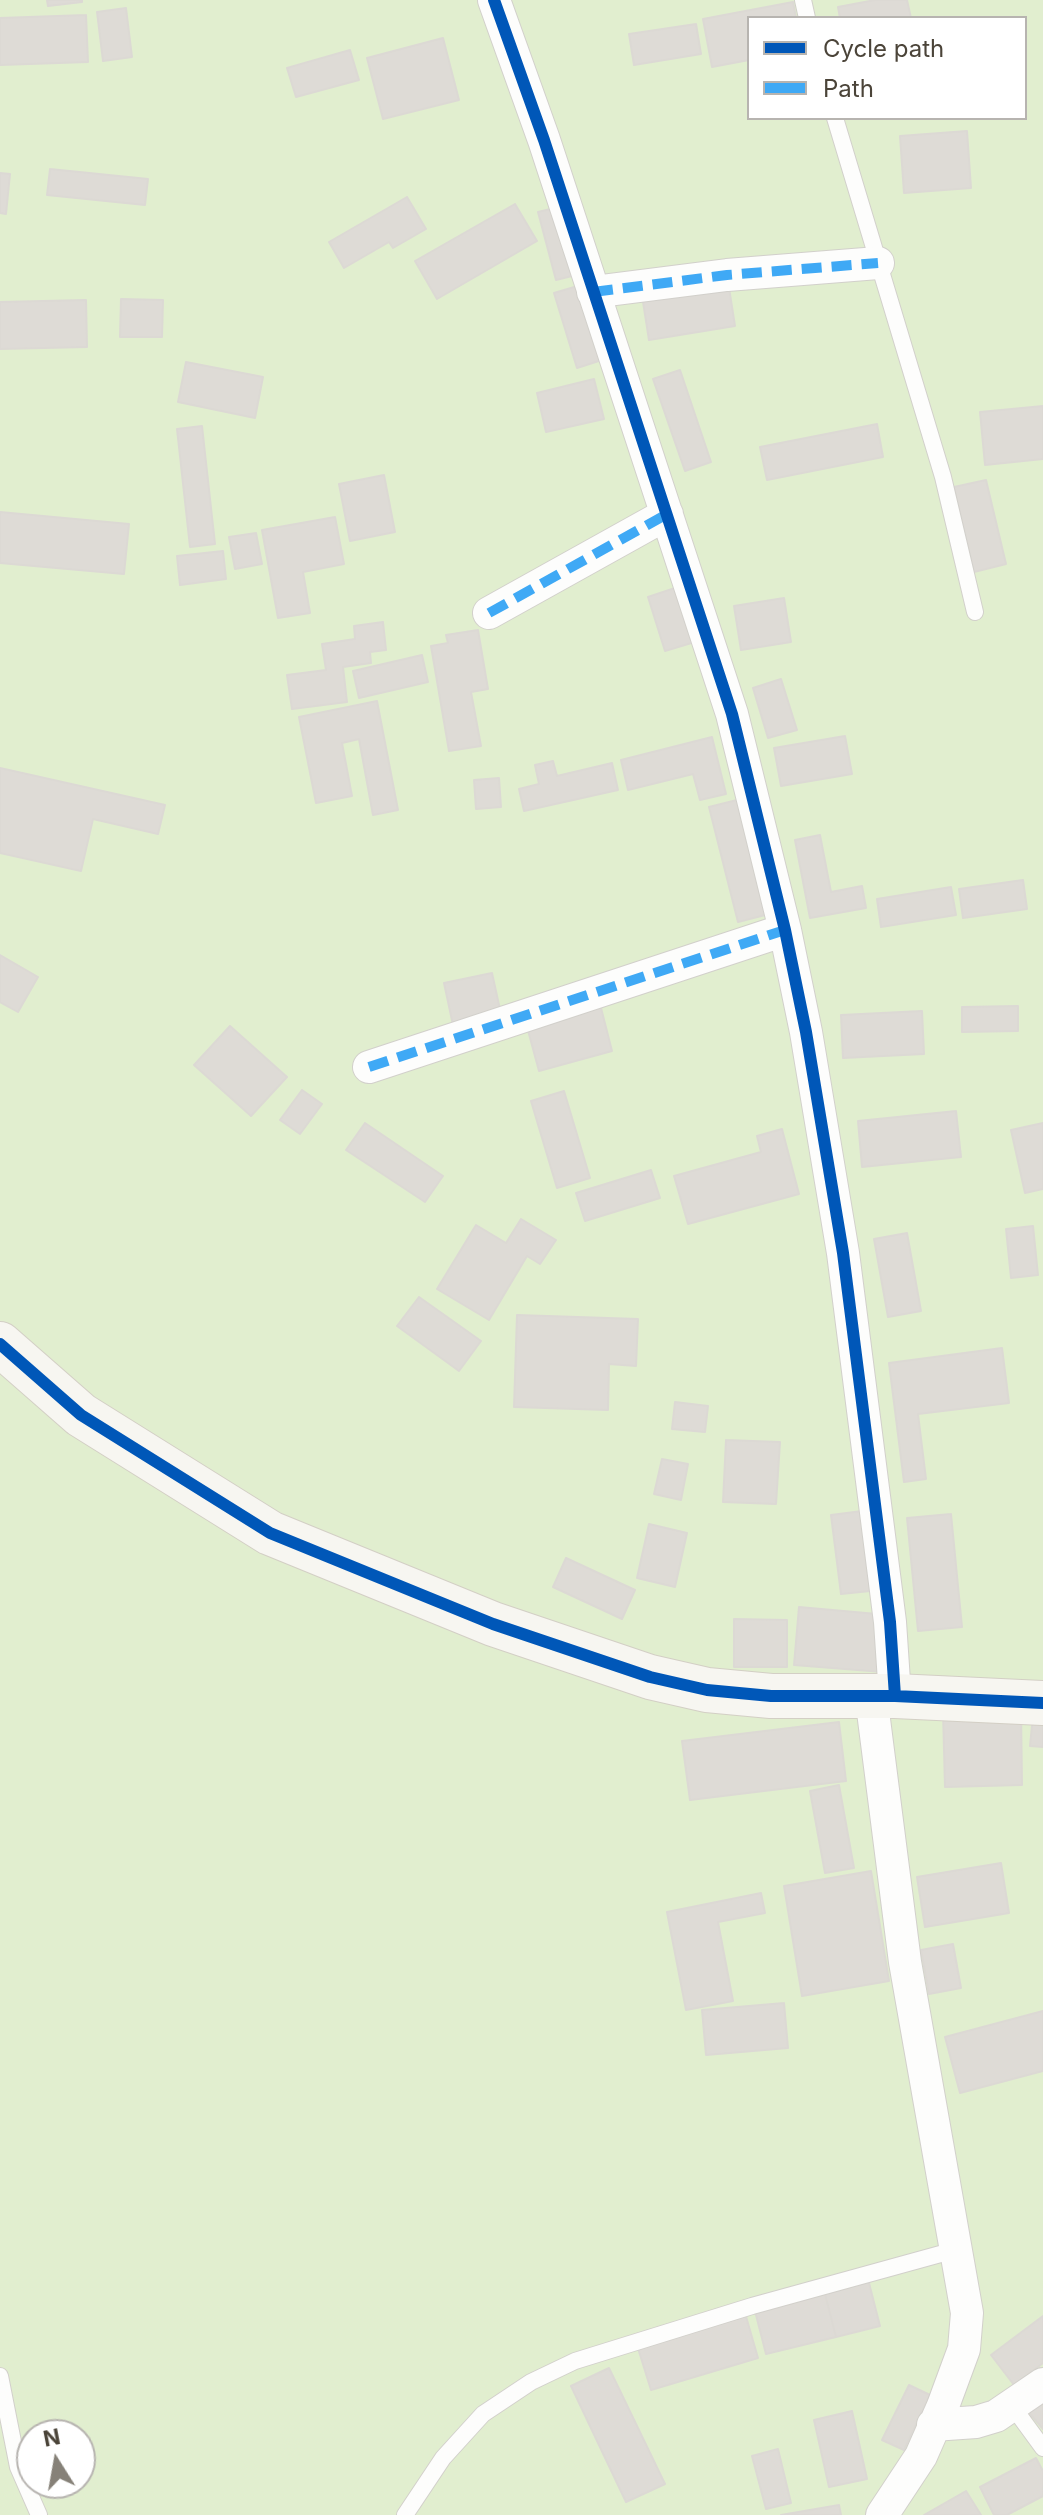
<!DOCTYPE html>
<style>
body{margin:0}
#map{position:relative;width:1043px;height:2515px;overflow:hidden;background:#f4f2ee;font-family:Inter,sans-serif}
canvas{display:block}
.legend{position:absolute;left:747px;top:16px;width:280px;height:104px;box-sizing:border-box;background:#fff;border:2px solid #b7b4b0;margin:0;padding:10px 14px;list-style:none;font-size:24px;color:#4b4439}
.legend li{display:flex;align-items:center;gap:16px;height:40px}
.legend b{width:40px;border:2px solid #b7b4b0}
.north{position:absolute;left:16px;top:2419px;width:80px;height:80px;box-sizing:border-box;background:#fff;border:2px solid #b7b4b0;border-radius:50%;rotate:349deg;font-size:22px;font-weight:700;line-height:32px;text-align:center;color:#4b4439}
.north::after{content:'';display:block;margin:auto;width:28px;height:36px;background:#868178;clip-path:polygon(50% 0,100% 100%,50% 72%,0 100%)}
</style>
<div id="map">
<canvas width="1043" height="2515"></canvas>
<ul class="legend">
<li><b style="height:10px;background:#0057b8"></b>Cycle path</li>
<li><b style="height:10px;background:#3fa9f5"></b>Path</li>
</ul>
<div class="north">N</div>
</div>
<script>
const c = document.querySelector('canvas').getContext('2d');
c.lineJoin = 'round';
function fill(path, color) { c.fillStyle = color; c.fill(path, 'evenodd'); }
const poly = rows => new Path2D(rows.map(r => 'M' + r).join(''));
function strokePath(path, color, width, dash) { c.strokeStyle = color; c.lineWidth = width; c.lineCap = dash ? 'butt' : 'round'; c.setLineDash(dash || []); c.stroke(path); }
const green = poly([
 [0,0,1043,0,1043,2515,0,2515],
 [749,18,1025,18,1025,118,749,118],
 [32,2435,80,2435,80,2483,32,2483]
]);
const building = poly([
 [47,0,82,0,82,2,48,6,47,0],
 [875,0,907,0,911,18,840,18,838,7,875,0],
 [793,2,796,18,749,18,749,60,712,67,703,19,793,2],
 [126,8,132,57,103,61,97,12,126,8],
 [86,15,88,62,0,65,0,18,86,15],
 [696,24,701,54,634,65,629,34,696,24],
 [443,38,459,100,383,119,367,58,443,38],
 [350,50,359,80,296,97,287,68,350,50],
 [967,131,971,188,904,193,900,136,967,131],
 [50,169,148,179,145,205,47,195,50,169],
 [0,173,10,174,6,214,0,213,0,173],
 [407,197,426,229,393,248,389,242,344,268,329,242,407,197],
 [515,204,537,241,437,299,415,261,515,204],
 [563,206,580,274,556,280,538,212,563,206],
 [727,275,735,326,649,340,641,289,727,275],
 [581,285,605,359,577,368,554,293,581,285],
 [121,299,163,300,162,337,120,337,121,299],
 [86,300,87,347,0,349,0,302,86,300],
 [186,362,263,377,255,418,178,402,186,362],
 [680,370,711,462,685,471,653,379,680,370],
 [594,379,604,419,546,432,537,393,594,379],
 [1043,406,1043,459,985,465,980,412,1043,406],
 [877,424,883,457,767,480,760,447,877,424],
 [202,426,215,544,190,547,177,429,202,426],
 [384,475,395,532,350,541,339,484,384,475],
 [986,480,1006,564,974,572,954,487,986,480],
 [0,512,129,524,124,574,0,563,0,512],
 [335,517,344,564,303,572,310,613,278,618,262,530,335,517],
 [256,533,262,564,235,569,229,537,256,533],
 [223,551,226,579,180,585,177,556,223,551],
 [681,586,698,641,665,651,648,597,681,586],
 [784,598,791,642,741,650,734,606,784,598],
 [383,622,386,650,370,652,371,663,343,667,347,702,292,709,287,675,326,670,322,644,355,639,354,626,383,622],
 [478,630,488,689,471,692,481,746,449,751,431,646,448,643,446,635,478,630],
 [422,655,428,682,359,698,353,671,422,655],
 [781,679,797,730,768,738,753,688,781,679],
 [377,701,398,810,373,815,359,739,342,743,352,796,316,803,299,717,377,701],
 [845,736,852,774,781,786,774,748,845,736],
 [712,737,726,794,700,800,693,774,628,790,621,760,712,737],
 [553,761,557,776,612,763,618,790,524,811,519,789,539,784,535,765,553,761],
 [0,768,165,805,158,834,93,819,81,871,0,853,0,768],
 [499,778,501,807,476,809,474,780,499,778],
 [741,799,769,914,738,922,709,807,741,799],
 [820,835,831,892,862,886,866,908,810,918,795,840,820,835],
 [1023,880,1027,909,963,918,959,889,1023,880],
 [951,887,956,915,881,927,877,899,951,887],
 [0,955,38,977,18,1012,0,1002,0,955],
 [492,973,501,1014,453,1025,444,983,492,973],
 [600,1004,612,1051,539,1071,526,1023,600,1004],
 [1018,1006,1018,1031,962,1032,962,1007,1018,1006],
 [922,1011,924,1054,843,1058,841,1015,922,1011],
 [230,1026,287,1077,251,1116,194,1065,230,1026],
 [302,1090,322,1104,300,1134,280,1120,302,1090],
 [564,1091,590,1178,557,1188,531,1101,564,1091],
 [956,1111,961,1157,862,1167,858,1121,956,1111],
 [365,1123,443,1176,425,1202,346,1150,365,1123],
 [1043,1123,1043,1189,1025,1193,1011,1130,1043,1123],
 [782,1129,799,1194,688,1224,674,1176,761,1152,757,1136,782,1129],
 [651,1170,660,1198,585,1221,576,1193,651,1170],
 [521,1219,556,1240,540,1264,527,1256,489,1320,437,1289,476,1225,506,1243,521,1219],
 [1033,1226,1038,1275,1011,1278,1006,1229,1033,1226],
 [907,1233,921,1311,888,1317,874,1239,907,1233],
 [419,1297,481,1341,459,1371,397,1326,419,1297],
 [517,1315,638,1319,636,1366,609,1364,608,1410,514,1407,517,1315],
 [1002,1348,1009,1403,918,1414,926,1479,904,1482,889,1363,1002,1348],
 [675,1402,708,1406,705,1432,672,1429,675,1402],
 [726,1440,780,1442,776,1504,723,1502,726,1440],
 [662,1459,688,1464,681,1500,654,1494,662,1459],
 [870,1510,880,1590,841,1594,831,1515,870,1510],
 [951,1514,962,1627,918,1631,907,1518,951,1514],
 [649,1524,687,1533,675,1587,637,1578,649,1524],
 [566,1558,635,1590,622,1619,553,1587,566,1558],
 [799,1607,888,1615,883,1672,794,1665,799,1607],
 [734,1619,787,1620,787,1667,734,1667,734,1619],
 [1021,1711,1022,1785,945,1787,943,1712,1021,1711],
 [1033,1715,1043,1716,1043,1747,1030,1746,1033,1715],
 [839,1722,846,1781,690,1800,682,1741,839,1722],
 [839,1785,854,1868,825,1873,810,1791,839,1785],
 [1001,1863,1009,1913,925,1927,917,1877,1001,1863],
 [871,1871,889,1981,802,1996,784,1886,871,1871],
 [761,1893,765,1913,718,1922,733,2001,686,2010,667,1912,761,1893],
 [953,1944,961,1988,929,1994,921,1950,953,1944],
 [784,2003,788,2048,706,2055,702,2010,784,2003],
 [1043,2011,1043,2071,960,2093,945,2037,1043,2011],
 [868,2279,880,2326,836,2337,824,2290,868,2279],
 [824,2290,836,2337,766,2354,754,2307,824,2290],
 [745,2313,758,2358,651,2390,637,2345,745,2313],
 [1043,2316,1043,2363,1014,2385,991,2355,1043,2316],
 [609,2368,665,2484,626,2502,571,2386,609,2368],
 [909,2385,930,2395,904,2450,882,2440,909,2385],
 [1043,2392,1043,2429,1025,2408,1043,2392],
 [852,2411,867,2479,829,2487,814,2420,852,2411],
 [778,2449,791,2503,766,2509,752,2456,778,2449],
 [1036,2458,1043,2471,1043,2496,1007,2515,994,2515,980,2487,1036,2458],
 [966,2491,981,2515,924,2515,966,2491],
 [839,2505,841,2515,781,2515,839,2505]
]);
const lane = poly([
 [803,0,807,18],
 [835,118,943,477,975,612],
 [0,2376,18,2467,39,2515],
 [1013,2407,1043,2448],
 [405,2515,443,2458,483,2414,531,2382,575,2361,752,2306,955,2250]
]);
const street = poly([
 [494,0,544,140,732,714,785,930,806,1032,843,1253,890,1622,895,1696],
 [593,292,727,275,878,263],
 [489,613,667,514],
 [369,1067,785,930],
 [871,1696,905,1962,967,2313,964,2349,943,2406,921,2456,882,2515],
 [933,2425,976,2422,996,2416,1043,2384]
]);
const secondary = poly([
 [0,1344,81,1415,270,1533,493,1624,650,1677,707,1690,771,1696,895,1696,1043,1703]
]);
const quiet = poly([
 [593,292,727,275,878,263],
 [489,613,667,514],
 [369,1067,785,930]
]);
const cycleway = poly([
 [494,0,544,140,732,714,785,930,806,1032,843,1253,890,1622,895,1696],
 [0,1344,81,1415,270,1533,493,1624,650,1677,707,1690,771,1696,895,1696,1043,1703]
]);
fill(green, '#e1eecf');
fill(building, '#dedbd6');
strokePath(building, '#dcd9d4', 2);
strokePath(lane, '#d2d0cb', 18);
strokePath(street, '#d2d0cb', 34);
strokePath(secondary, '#d3cfc5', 46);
strokePath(lane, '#fdfdfc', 16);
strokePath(street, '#fdfdfc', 32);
strokePath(secondary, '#f7f6f1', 44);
strokePath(quiet, '#3fa9f5', 10, [20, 10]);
strokePath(cycleway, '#0057b8', 12);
</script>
